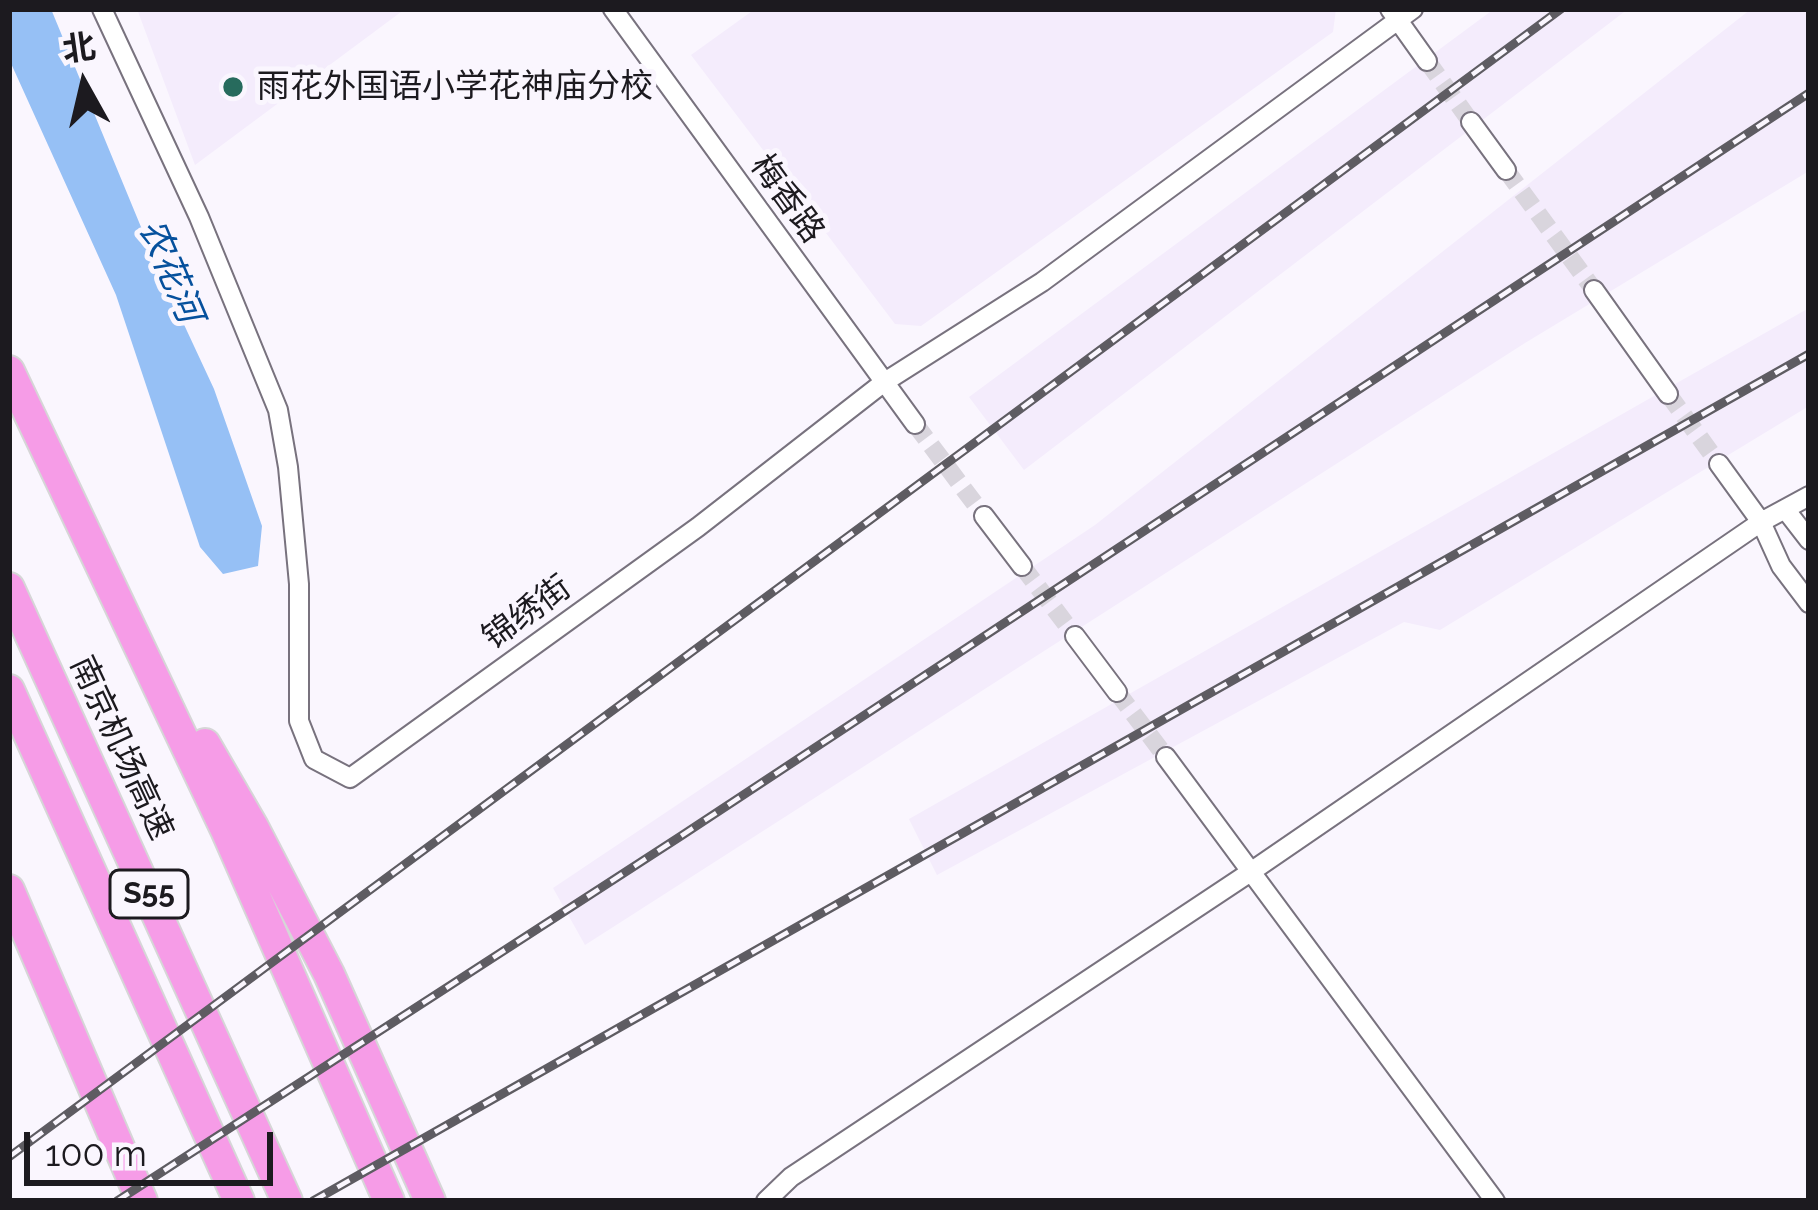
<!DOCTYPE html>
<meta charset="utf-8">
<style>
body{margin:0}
#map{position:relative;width:1818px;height:1210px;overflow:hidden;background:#faf6fe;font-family:Raleway,"Noto Sans SC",sans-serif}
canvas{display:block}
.frame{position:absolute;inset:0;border:12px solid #1c1a1f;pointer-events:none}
.north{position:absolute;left:24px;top:24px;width:120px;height:120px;-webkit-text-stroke:9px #faf6fe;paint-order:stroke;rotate:352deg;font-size:33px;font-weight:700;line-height:48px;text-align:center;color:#1c1a1f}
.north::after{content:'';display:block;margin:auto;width:42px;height:54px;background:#1c1a1f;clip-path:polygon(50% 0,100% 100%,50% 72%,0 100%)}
.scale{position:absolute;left:24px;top:1132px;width:249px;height:54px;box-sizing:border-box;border:6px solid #1c1a1f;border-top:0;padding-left:15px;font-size:36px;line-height:42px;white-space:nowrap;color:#1c1a1f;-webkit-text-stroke:9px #faf6fe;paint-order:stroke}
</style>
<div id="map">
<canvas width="1818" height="1210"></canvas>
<div class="frame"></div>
<div class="north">北</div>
<div class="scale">100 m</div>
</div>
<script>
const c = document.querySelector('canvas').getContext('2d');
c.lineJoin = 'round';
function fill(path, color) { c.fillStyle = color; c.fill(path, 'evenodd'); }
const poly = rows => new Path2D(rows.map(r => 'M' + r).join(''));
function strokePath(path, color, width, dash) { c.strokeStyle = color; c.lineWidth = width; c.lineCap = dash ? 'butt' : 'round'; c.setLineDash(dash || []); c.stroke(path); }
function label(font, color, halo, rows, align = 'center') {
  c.font = font + ' Raleway,"Noto Sans SC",sans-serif'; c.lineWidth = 10; c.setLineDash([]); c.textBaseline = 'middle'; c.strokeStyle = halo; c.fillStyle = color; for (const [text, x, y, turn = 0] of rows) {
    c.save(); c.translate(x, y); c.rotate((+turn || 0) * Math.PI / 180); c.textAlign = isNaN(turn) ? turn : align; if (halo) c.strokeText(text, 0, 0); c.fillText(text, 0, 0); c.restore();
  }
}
const built = poly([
 [137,9,405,9,195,165],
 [755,9,1336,9,1333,32,921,326,895,324,691,55],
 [1494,9,1628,9,1024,470,969,397],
 [1751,9,1809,9,1809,171,1525,343,585,945,553,888,1095,525],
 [1809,308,1809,406,1440,630,1404,622,937,875,909,819]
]);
const water = poly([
 [9,9,51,9,160,273,214,389,262,526,258,566,223,574,200,547,116,295,9,59]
]);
const minorTunnel = poly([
 [1427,61,1471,122],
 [1506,170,1594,290],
 [1668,394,1719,464],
 [915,424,984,516],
 [1022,566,1075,636],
 [1117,692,1166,757]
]);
const minor = poly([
 [102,9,199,217,278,410,288,467,299,584,299,721,314,759,350,778,698,527,883,383,1042,282,1413,9],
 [613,9,915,424],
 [1390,9,1427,61],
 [1471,122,1506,170],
 [1594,290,1668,394],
 [1719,464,1761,522,1781,566,1809,603],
 [1785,509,1809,540],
 [984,516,1022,566],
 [1075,636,1117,692],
 [1166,757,1495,1201],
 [766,1201,791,1177,1252,871,1761,522,1809,496]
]);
const highway = poly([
 [9,371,226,830,389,1201],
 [9,588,287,1201],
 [9,690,239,1201],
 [205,744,253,827,329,974,430,1201],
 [9,890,142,1201]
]);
const rail = poly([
 [9,1157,1561,9],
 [117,1201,681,836,1809,93],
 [313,1201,1809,354]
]);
const markers = [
 [233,87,12,"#276b5d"]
];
const shields = [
 [149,894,78]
];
const shieldNames = [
 ["S55",149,894]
];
const poiNames = [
 ["雨花外国语小学花神庙分校",257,87]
];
const streetNames = [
 ["梅香路",787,199,54],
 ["锦绣街",527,613,-36],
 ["南京机场高速",121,748,65]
];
const waterNames = [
 ["农花河",170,271,67]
];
fill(built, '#f4ecfc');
fill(water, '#96c0f5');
strokePath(minorTunnel, '#d9d5dd', 18, [18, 9]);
strokePath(minor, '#78727e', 22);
strokePath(highway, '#d6d6d7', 34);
strokePath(minor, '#fff', 18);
strokePath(highway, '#f69ce7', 30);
strokePath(rail, '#5e5c62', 9);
strokePath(rail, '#faf6fe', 4.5, [14]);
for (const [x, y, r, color] of markers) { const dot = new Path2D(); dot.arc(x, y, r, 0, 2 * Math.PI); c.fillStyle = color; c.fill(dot); strokePath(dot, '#faf6fe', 4.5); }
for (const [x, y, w] of shields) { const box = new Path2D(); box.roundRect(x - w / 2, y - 24, w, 48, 9); c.fillStyle = '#faf6fe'; c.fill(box); strokePath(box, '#1c1a1f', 3); }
label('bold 30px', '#1c1a1f', null, shieldNames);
label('33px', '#1c1a1f', '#faf6fe', poiNames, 'left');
label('33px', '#1c1a1f', '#faf6fe', streetNames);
label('italic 36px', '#06519d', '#faf6fe', waterNames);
</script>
